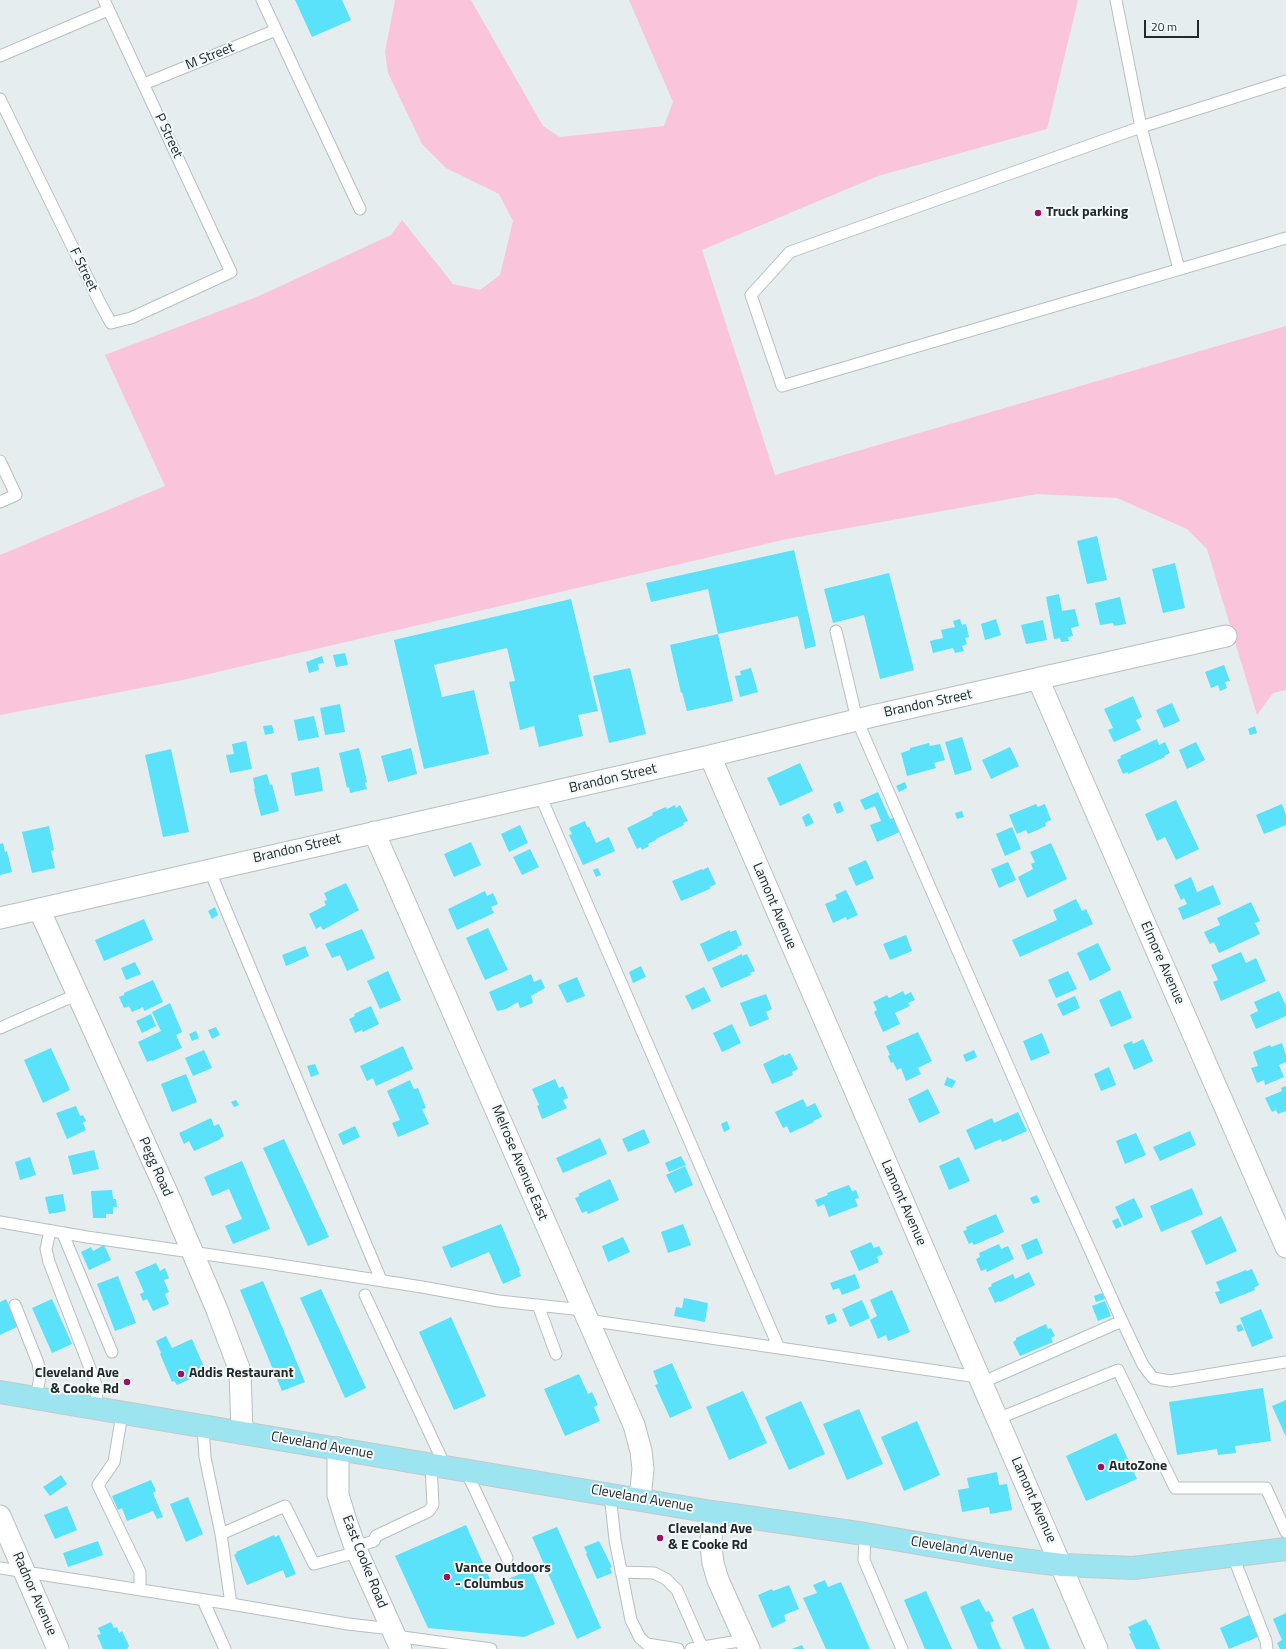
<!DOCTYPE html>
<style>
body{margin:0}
#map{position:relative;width:1286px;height:1649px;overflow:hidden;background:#e5edee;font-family:"Titillium Web",sans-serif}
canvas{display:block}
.scale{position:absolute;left:1144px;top:20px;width:55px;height:18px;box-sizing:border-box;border:2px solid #26292a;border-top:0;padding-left:5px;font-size:12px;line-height:14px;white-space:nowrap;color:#26292a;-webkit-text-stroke:3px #f2fafc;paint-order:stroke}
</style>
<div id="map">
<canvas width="1286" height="1649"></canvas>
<div class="scale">20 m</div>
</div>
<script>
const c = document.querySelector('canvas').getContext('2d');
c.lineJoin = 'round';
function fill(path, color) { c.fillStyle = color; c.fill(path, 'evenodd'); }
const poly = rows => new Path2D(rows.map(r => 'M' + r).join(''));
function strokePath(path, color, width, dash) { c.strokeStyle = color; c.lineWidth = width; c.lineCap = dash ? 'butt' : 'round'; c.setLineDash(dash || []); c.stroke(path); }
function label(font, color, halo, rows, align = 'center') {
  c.font = font + ' "Titillium Web",sans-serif'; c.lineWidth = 4; c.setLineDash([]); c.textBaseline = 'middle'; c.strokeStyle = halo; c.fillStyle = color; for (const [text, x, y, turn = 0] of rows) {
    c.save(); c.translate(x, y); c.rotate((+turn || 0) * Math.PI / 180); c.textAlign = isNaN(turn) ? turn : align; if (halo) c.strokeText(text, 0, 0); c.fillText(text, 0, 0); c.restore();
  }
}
const green = poly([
 [395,0,471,0,543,126,560,137,664,126,673,102,629,0,1078,0,1047,129,878,176,702,250,775,475,1286,326,1286,690,1273,693,1257,715,1207,549,1187,529,1117,498,1037,494,787,539,183,680,0,715,0,555,165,486,105,355,259,296,391,235,402,220,453,284,480,290,500,275,513,221,499,194,446,168,422,144,388,73,385,52]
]);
const building = poly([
 [295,0,342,0,351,20,312,37],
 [1097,536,1107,580,1087,584,1077,541],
 [794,550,816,646,805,649,798,616,718,634,708,589,651,602,646,583],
 [1175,563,1185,608,1163,613,1152,569],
 [889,573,914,670,880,679,864,615,833,623,824,589],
 [1059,594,1062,611,1075,609,1079,626,1071,628,1073,636,1068,637,1069,641,1061,642,1060,638,1054,639,1046,597],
 [1120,597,1126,624,1114,626,1113,623,1100,625,1095,603],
 [571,599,598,711,578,715,583,736,539,747,534,726,520,730,509,682,515,681,507,648,434,665,442,697,474,690,489,754,424,769,394,640],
 [960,619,962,625,966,624,969,637,965,638,967,644,962,646,964,651,955,653,953,648,933,653,930,641,943,638,941,630,955,627,953,621],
 [996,619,1001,635,985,640,981,624],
 [1043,620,1047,640,1026,644,1021,625],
 [718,634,733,701,687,711,682,692,681,693,670,645],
 [345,653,348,665,336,667,333,655],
 [322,656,324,663,318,664,319,670,309,673,306,662],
 [1224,665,1230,681,1225,682,1227,688,1220,691,1218,685,1211,688,1205,672],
 [630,668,646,734,609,743,593,676],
 [751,668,758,692,740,697,735,676,741,675,740,671],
 [1133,696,1142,717,1136,720,1141,730,1114,742,1108,730,1113,728,1104,709],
 [1172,703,1180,721,1164,728,1156,710],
 [340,704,345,732,325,735,320,708],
 [314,716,319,737,298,741,294,720],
 [272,725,274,733,265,735,263,726],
 [1255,726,1257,733,1250,735,1248,729],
 [962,737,972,770,955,775,945,742],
 [1157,739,1159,745,1165,742,1170,753,1164,756,1165,757,1128,774,1128,772,1123,774,1117,760,1121,758,1120,756],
 [246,741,252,769,230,773,226,755,234,754,232,744],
 [1196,742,1205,760,1187,769,1179,750],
 [929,743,930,746,940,744,945,760,934,763,936,768,907,776,901,753,910,750,910,748],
 [1010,747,1019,766,991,779,982,760],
 [359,748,367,782,365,783,367,789,350,793,349,787,347,788,339,753],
 [411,748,417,774,388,782,381,756],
 [171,749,189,832,163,837,145,755],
 [800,763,813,791,780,806,767,778],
 [319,767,323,791,295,796,291,773],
 [267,774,270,785,272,784,279,811,261,816,254,789,255,789,253,778],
 [905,782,907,788,899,792,896,786],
 [878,792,890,819,895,817,902,831,877,842,870,825,881,821,875,806,865,810,860,800],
 [1176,800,1199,849,1176,860,1165,837,1157,841,1145,814],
 [840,801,844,811,837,814,833,804],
 [1036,804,1038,807,1045,804,1051,820,1045,823,1046,826,1028,834,1026,830,1017,834,1009,815],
 [1282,804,1286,815,1286,825,1264,834,1256,815],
 [675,805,676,808,680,805,688,821,683,823,684,825,656,839,656,840,648,844,649,846,642,850,641,847,637,849,627,828,653,815,652,813,666,807,667,809],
 [962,811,964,817,957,819,955,813],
 [809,813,814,823,806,827,802,817],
 [585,821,587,827,589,827,596,843,609,837,615,851,583,865,569,835,572,834,569,828],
 [520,825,528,843,509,852,501,834],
 [49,826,54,850,51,851,55,868,32,873,22,832],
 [1012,827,1021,849,1005,856,996,834],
 [471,842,481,865,454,877,444,854],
 [3,843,5,852,7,851,12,872,0,875,0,844],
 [1051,843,1067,879,1027,898,1018,877,1033,869,1031,864,1035,862,1030,852],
 [530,849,539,867,522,875,513,857],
 [866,860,874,878,856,886,848,868],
 [1008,862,1016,880,999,888,991,869],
 [708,867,716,884,710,887,710,889,681,901,672,881,702,869,703,870],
 [598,868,601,875,596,877,593,870],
 [1191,877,1197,892,1213,885,1221,904,1183,920,1178,908,1187,904,1184,898,1181,900,1174,885],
 [346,883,359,910,323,930,321,926,316,929,309,914,326,905,324,901,327,900,324,893],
 [846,890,858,915,847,920,846,917,833,923,825,904,837,899,835,895],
 [485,891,487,896,493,893,498,904,491,907,494,913,457,930,448,909],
 [1076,899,1082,911,1086,909,1093,924,1020,957,1012,940,1057,920,1053,910],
 [1251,902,1260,921,1255,923,1260,934,1219,953,1214,942,1210,944,1204,932,1220,925,1217,918],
 [215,907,218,915,212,919,208,911],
 [144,919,153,940,104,961,95,940],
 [488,928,508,970,485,980,466,938],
 [362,929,375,958,347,971,340,955,332,958,325,944],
 [730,930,730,932,736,930,742,945,737,947,738,948,708,962,700,944],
 [906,935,912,951,890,960,883,944],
 [1098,943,1111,970,1090,981,1077,953],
 [305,946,309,956,286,966,282,955],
 [1241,952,1246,963,1256,958,1266,981,1221,1001,1213,982,1218,980,1211,965],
 [742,954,742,956,747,954,755,971,750,973,751,975,721,988,712,968],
 [135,962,141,974,126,980,121,968],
 [641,966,646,977,633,983,629,972],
 [388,971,401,1000,380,1009,367,981],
 [1068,971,1077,989,1056,998,1048,980],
 [531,974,534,982,541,979,545,988,531,996,533,1003,520,1008,518,1002,506,1009,497,1011,489,992],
 [577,977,585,996,567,1003,558,985],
 [153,980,163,1002,144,1011,143,1007,132,1012,129,1006,124,1008,119,997,124,995,124,993],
 [704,987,711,1001,692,1010,685,996],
 [1120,990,1132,1018,1111,1027,1099,1000],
 [903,991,905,995,911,992,915,1000,908,1003,910,1006,895,1013,900,1024,883,1032,874,1012,877,1010,873,1002,887,995,889,998],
 [1279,991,1286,1006,1286,1016,1256,1029,1250,1015,1258,1011,1254,1002],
 [766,994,772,1009,766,1012,769,1019,750,1027,740,1003],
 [1075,996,1080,1008,1063,1016,1057,1004],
 [170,1003,182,1032,176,1035,182,1048,152,1061,152,1060,147,1062,138,1042,161,1031,152,1012],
 [371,1006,379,1024,363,1032,362,1030,355,1033,349,1019,355,1016,354,1014],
 [151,1014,156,1026,142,1033,136,1021],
 [732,1024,741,1043,722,1052,713,1033],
 [216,1027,220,1035,212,1039,208,1030],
 [196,1031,199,1038,192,1041,189,1034],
 [918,1032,932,1061,918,1068,921,1074,906,1081,901,1068,897,1070,893,1062,891,1063,888,1056,890,1055,886,1046],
 [1042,1033,1050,1053,1031,1061,1023,1041],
 [1143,1039,1153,1061,1134,1070,1123,1045,1132,1041,1133,1044],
 [1282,1043,1286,1055,1286,1062,1279,1065,1284,1077,1265,1085,1264,1080,1257,1083,1251,1068,1258,1066,1253,1052,1270,1045,1271,1047],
 [403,1046,413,1069,376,1086,373,1078,367,1081,360,1066],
 [51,1048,70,1090,43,1103,24,1060],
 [204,1050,212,1068,193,1076,185,1058],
 [974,1050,977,1057,966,1062,963,1055],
 [790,1053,798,1069,792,1072,793,1075,772,1084,763,1064,784,1054,784,1056],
 [315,1064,319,1074,311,1077,307,1066],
 [1109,1067,1116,1085,1101,1091,1094,1074],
 [186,1074,197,1102,172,1112,161,1084],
 [947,1077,956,1081,952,1088,944,1085],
 [555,1079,559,1088,563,1086,568,1098,563,1100,567,1108,542,1119,537,1106,539,1105,532,1089],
 [410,1080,414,1089,418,1088,426,1108,422,1109,429,1124,398,1137,392,1123,400,1120,387,1091],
 [1286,1086,1286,1111,1278,1114,1276,1110,1272,1112,1265,1098,1282,1091,1281,1088],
 [928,1089,940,1113,919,1123,908,1099],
 [803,1099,807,1107,815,1103,822,1117,813,1121,814,1122,790,1133,787,1126,783,1128,775,1112],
 [236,1100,239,1105,234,1107,231,1102],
 [76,1106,80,1116,83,1115,86,1121,83,1123,86,1130,67,1139,56,1113],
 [1018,1112,1027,1131,1002,1142,1001,1139,975,1150,966,1130,992,1118,994,1123],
 [211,1118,214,1126,219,1124,224,1136,220,1138,221,1139,194,1151,189,1141,184,1144,179,1133],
 [727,1121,730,1129,724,1132,721,1124],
 [355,1126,360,1137,343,1145,338,1134],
 [644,1129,650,1143,628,1152,622,1139],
 [1190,1131,1196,1145,1160,1161,1153,1147],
 [1136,1133,1146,1155,1125,1164,1116,1141],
 [600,1138,607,1154,563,1173,556,1158],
 [284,1139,329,1237,308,1246,263,1148],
 [94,1150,99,1169,73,1175,68,1156],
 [681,1156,686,1165,669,1172,665,1163],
 [30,1157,36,1175,20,1180,15,1162],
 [959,1157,970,1181,949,1190,939,1166],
 [242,1161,270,1229,233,1244,225,1226,242,1219,229,1189,212,1196,204,1177],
 [685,1166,693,1185,675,1193,666,1175],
 [610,1179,619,1200,588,1214,587,1211,582,1213,575,1198,580,1196,578,1194],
 [849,1185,852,1191,856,1190,859,1198,855,1199,858,1206,829,1217,824,1204,818,1207,815,1200,828,1195,827,1193],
 [1192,1188,1203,1214,1161,1232,1150,1206],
 [112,1190,113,1199,116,1199,117,1207,113,1207,113,1214,106,1214,106,1218,93,1218,91,1191],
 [63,1194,66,1211,49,1214,45,1197],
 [1037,1195,1040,1202,1033,1204,1030,1198],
 [1134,1198,1143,1217,1124,1226,1115,1207],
 [996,1214,1004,1232,974,1245,972,1242,969,1244,963,1231,967,1230,966,1227],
 [1221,1216,1237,1251,1206,1265,1191,1231],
 [1118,1218,1122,1226,1116,1229,1112,1221],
 [501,1224,520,1270,519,1271,521,1276,503,1284,489,1252,451,1268,442,1247],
 [683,1224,691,1245,668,1253,661,1232],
 [623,1237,630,1252,608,1262,602,1246],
 [1037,1238,1043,1253,1027,1260,1021,1245],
 [871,1242,874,1248,879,1246,883,1254,877,1257,879,1262,859,1271,850,1251],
 [999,1244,1001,1249,1008,1246,1014,1259,987,1272,986,1269,981,1271,976,1259,980,1257,979,1253],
 [104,1245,111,1260,89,1270,81,1252,91,1247,93,1251],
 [156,1263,160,1271,165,1268,169,1278,164,1280,169,1292,165,1294,169,1304,153,1311,147,1299,143,1301,140,1294,144,1292,135,1272],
 [1252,1269,1259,1285,1254,1288,1255,1290,1220,1304,1215,1292,1220,1291,1216,1282,1246,1270,1247,1271],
 [1029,1272,1035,1285,1000,1302,999,1301,995,1303,988,1288,992,1286,991,1284,1013,1274,1015,1279],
 [855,1274,860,1288,842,1295,839,1288,833,1290,830,1283],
 [118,1276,136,1323,115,1331,97,1284],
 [263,1281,305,1382,282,1391,240,1290],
 [321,1289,366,1388,345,1398,300,1298],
 [892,1290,910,1332,888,1341,886,1335,878,1339,870,1320,877,1316,870,1300],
 [1102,1293,1105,1299,1096,1302,1094,1296],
 [684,1298,708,1303,705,1322,674,1316,676,1307,682,1308],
 [6,1299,19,1326,0,1335,0,1302],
 [52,1299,72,1344,52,1353,32,1308],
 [862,1300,870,1318,850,1327,842,1309],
 [1105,1301,1111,1316,1098,1321,1092,1306],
 [1261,1309,1273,1338,1252,1347,1240,1318],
 [834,1313,837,1321,828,1325,825,1316],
 [451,1317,486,1396,454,1410,419,1332],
 [1046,1324,1048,1329,1051,1328,1055,1336,1051,1338,1053,1342,1020,1356,1013,1342,1016,1340,1016,1338],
 [1241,1324,1244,1330,1238,1332,1236,1326],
 [166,1336,172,1348,192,1339,206,1372,177,1385,174,1381,172,1382,160,1354,161,1353,156,1341],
 [672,1363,692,1408,670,1418,655,1385,658,1384,653,1371],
 [579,1374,588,1394,592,1392,598,1405,594,1407,600,1421,565,1436,544,1389],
 [1263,1388,1271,1441,1235,1446,1236,1453,1218,1455,1217,1449,1177,1455,1169,1402],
 [743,1391,767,1443,729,1460,706,1407],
 [1286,1400,1286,1437,1272,1406],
 [801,1401,825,1454,789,1470,765,1417],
 [859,1409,883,1464,847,1480,823,1424],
 [917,1421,940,1475,904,1491,881,1437],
 [1116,1433,1137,1479,1086,1501,1066,1456],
 [997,1472,999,1485,1007,1484,1012,1510,990,1514,989,1507,962,1512,958,1490,969,1488,967,1478],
 [61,1475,67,1484,50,1496,43,1487],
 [151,1480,156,1491,153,1493,163,1517,157,1519,153,1511,127,1521,122,1508,118,1510,112,1496],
 [188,1497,203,1534,186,1542,170,1504],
 [67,1506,77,1530,55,1539,44,1515],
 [466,1525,493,1586,531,1569,555,1624,524,1637,428,1628,395,1556],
 [557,1527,601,1628,577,1639,532,1537],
 [274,1535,275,1537,279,1535,296,1574,286,1578,283,1570,247,1585,234,1555,237,1553,236,1552],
 [98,1541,103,1555,68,1567,63,1553],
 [599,1541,612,1567,610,1568,612,1573,597,1579,586,1554,587,1553,584,1547],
 [825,1580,828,1587,841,1582,870,1649,826,1649,803,1598,817,1593,813,1585],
 [789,1585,799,1609,784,1615,786,1621,772,1628,758,1595,772,1589,773,1591],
 [926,1591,952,1649,925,1649,904,1600],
 [979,1599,986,1612,989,1611,994,1621,990,1623,1001,1649,978,1649,960,1607],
 [1033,1608,1050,1649,1025,1649,1012,1617],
 [1286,1613,1286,1649,1280,1649,1277,1643,1282,1640,1273,1619],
 [1249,1615,1258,1637,1229,1649,1220,1628],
 [1146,1619,1149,1625,1150,1625,1160,1649,1136,1649,1129,1634,1131,1633,1128,1627],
 [111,1622,114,1628,117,1627,119,1633,122,1631,129,1646,127,1649,103,1649,97,1635,101,1634,98,1628],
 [802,1645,804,1649,792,1649]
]);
const service = poly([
 [262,0,360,209],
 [1116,0,1141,127,790,252,751,295,782,386,1286,238],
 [0,56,108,10],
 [144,84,276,30],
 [0,99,100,303,111,323,131,318,231,272,104,0],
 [1179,269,1141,127,1286,81],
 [0,461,16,495,0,502],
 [836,631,857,720,1040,1139,1122,1321],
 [540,795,779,1348],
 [209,869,381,1280],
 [0,1028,78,994],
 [0,1222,87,1237,267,1263,422,1287,499,1301,583,1310],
 [50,1231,46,1249,49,1262,96,1384,97,1410],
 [63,1234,112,1352],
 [365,1295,446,1468],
 [15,1305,38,1363,40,1376,36,1399],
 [538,1305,556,1354],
 [587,1320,978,1377],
 [981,1383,1122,1321,1143,1365,1153,1378,1170,1381,1286,1362],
 [122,1414,114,1462,98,1485,140,1572,140,1590],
 [997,1419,1118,1370,1175,1488,1266,1488,1286,1532],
 [203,1427,205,1457,221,1534],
 [466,1471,507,1558],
 [610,1494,615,1540,631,1620,640,1638,647,1644,678,1649],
 [865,1534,864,1560,902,1649],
 [355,1547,374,1541,376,1536,429,1511,433,1505,431,1465],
 [1233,1556,1266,1641,1267,1649],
 [0,1568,231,1604,348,1624,392,1629],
 [621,1572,654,1573,666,1579,677,1590,702,1647],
 [203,1600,225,1649],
 [231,1604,221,1534,285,1506,314,1564,357,1552],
 [395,1636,491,1649],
 [691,1649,745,1640]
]);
const minor = poly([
 [1038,679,1286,1247],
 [710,756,1097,1649],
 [374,832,634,1425,641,1451,643,1469,640,1499],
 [39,909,169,1197,217,1310,240,1371,242,1433],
 [0,918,710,756,873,716,1226,636],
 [338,1448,338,1495,346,1521,355,1547,401,1649],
 [712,1512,711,1547,713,1563,718,1580,749,1649],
 [0,1516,58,1649]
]);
const primary = poly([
 [0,1392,712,1512,865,1534,999,1557,1062,1565,1133,1568,1286,1549]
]);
const markers = [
 [1038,213,4,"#9b1264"],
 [181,1374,4,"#9b1264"],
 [127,1382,4,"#9b1264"],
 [1101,1467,4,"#9b1264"],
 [660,1538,4,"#9b1264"],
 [447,1577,4,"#9b1264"]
];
const streetNames = [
 ["M Street",210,57,-22],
 ["P Street",168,136,65],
 ["F Street",83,270,64],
 ["Brandon Street",928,704,-12],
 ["Brandon Street",613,779,-13],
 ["Brandon Street",297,849,-13],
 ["Lamont Avenue",774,906,67],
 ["Elmore Avenue",1162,963,66],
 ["Melrose Avenue East",519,1163,67],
 ["Pegg Road",155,1167,66],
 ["Lamont Avenue",903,1203,66],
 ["Cleveland Avenue",322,1446,10],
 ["Cleveland Avenue",642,1499,10],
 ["Lamont Avenue",1033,1500,66],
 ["Cleveland Avenue",962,1550,9],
 ["East Cooke Road",364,1562,68],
 ["Radnor Avenue",34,1594,66]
];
const poiNames = [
 ["Truck parking",1046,213],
 ["Cleveland Ave",119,1374,"right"],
 ["& Cooke Rd",119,1390,"right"],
 ["Addis Restaurant",189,1374],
 ["AutoZone",1109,1467],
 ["Cleveland Ave",668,1530],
 ["& E Cooke Rd",668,1546],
 ["Vance Outdoors",455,1569],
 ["- Columbus",455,1585]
];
fill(green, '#fac5db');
fill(building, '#59e2fa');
strokePath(service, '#b7bfc0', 13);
strokePath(minor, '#b7bfc0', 23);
strokePath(primary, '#c7c7c8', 24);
strokePath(service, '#fff', 11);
strokePath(minor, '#fff', 21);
strokePath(primary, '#9de4f1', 22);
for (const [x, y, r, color] of markers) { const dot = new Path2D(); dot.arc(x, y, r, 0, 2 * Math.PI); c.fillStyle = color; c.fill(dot); strokePath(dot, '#f2fafc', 1.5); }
label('14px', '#26292a', '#f2fafc', streetNames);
label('bold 14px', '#26292a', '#f2fafc', poiNames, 'left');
</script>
